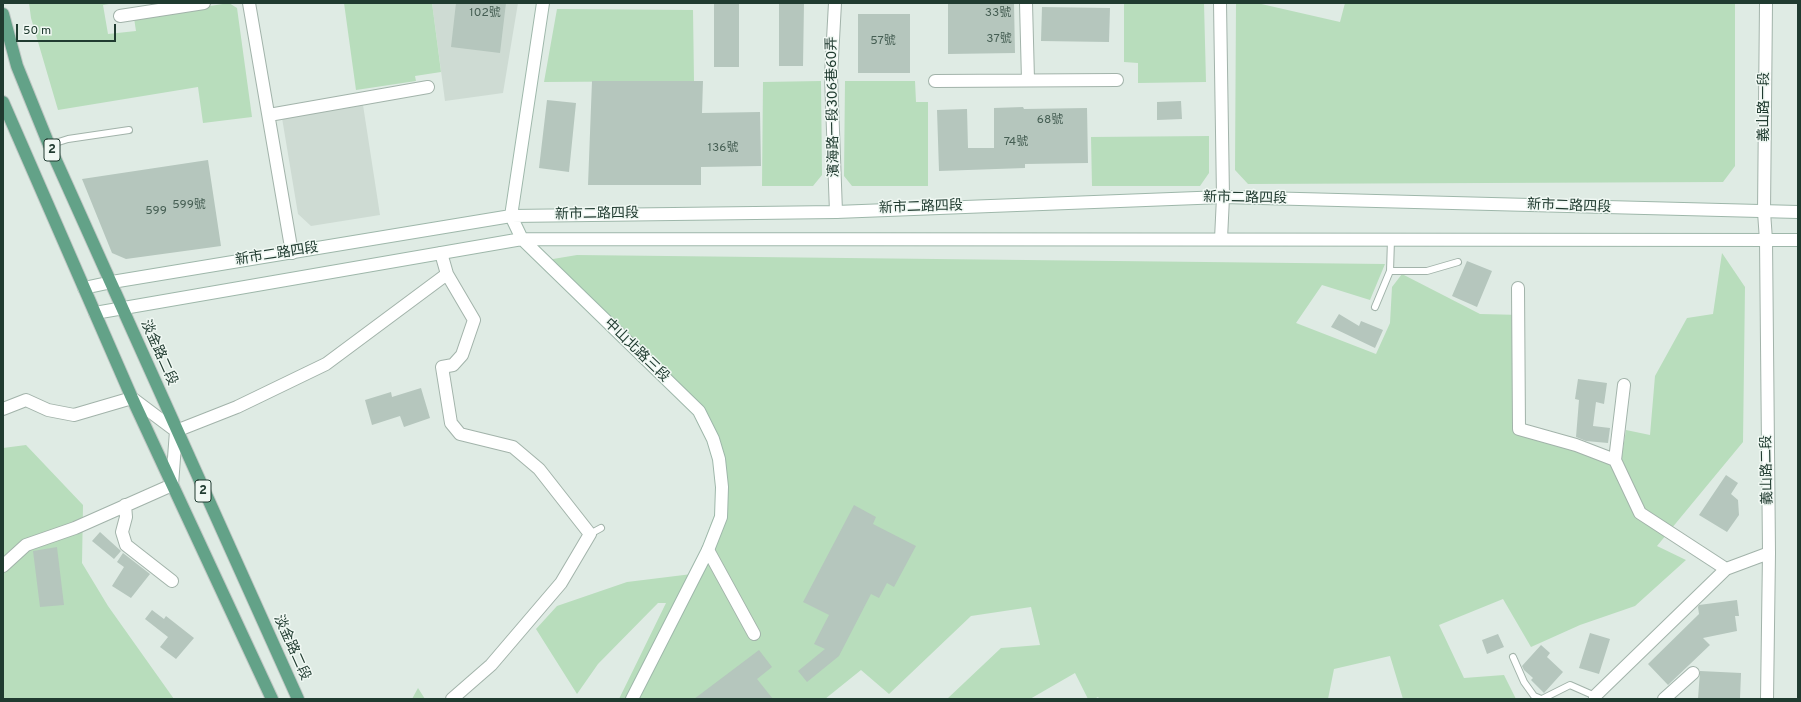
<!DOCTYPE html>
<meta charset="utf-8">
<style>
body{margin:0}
#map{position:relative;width:1801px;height:702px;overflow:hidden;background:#dfebe4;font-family:Overpass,sans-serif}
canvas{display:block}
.frame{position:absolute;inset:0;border:4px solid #203b30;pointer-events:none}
.scale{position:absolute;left:16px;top:24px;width:100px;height:18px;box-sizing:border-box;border:2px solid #203b30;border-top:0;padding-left:5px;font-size:12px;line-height:14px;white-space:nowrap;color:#203b30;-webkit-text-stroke:3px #f0f8f3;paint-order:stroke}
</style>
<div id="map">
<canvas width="1801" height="702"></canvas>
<div class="frame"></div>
<div class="scale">50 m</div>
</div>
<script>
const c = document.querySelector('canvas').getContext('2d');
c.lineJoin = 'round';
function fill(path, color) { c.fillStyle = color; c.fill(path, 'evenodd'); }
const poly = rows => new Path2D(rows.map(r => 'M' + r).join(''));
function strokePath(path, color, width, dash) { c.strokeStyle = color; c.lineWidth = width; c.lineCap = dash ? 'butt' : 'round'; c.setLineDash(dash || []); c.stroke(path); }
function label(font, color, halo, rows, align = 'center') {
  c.font = font + ' Overpass,"Noto Sans TC",sans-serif'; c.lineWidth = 3; c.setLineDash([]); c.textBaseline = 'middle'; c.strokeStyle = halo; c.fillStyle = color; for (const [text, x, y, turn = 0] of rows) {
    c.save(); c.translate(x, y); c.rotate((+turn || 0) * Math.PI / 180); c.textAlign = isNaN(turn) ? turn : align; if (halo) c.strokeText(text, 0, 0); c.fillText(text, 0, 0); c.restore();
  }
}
const built = poly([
 [432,3,518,3,503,93,445,101],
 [363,105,380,215,311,226,298,214,282,118]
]);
const green = poly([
 [29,3,115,3,103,5,108,34,136,31,134,18,229,3,237,8,252,117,203,123,198,87,58,110,31,18],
 [344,3,432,3,441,72,415,76,416,81,356,90],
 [1124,3,1204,3,1206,82,1138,83,1138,63,1124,62],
 [1236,3,1257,3,1340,22,1345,3,1735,3,1735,166,1723,182,1248,184,1235,170],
 [557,9,693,10,694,81,544,82],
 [821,81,822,175,813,186,762,186,763,82],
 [845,81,915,81,916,102,928,102,928,186,852,186,844,176],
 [1209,136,1209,173,1200,186,1092,186,1091,137],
 [1722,253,1745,287,1743,442,1657,546,1686,560,1635,606,1580,625,1531,647,1503,599,1439,625,1464,678,1504,675,1516,699,1403,699,1390,656,1334,669,1328,699,1102,699,1097,697,1096,699,1088,699,1075,673,1030,699,947,699,1001,648,1040,645,1031,607,971,616,889,694,861,670,825,699,619,699,666,603,658,603,598,664,577,694,536,629,557,606,627,582,692,574,718,505,716,450,697,411,541,261,577,255,1385,264,1370,300,1322,285,1296,323,1376,354,1390,323,1392,287,1402,274,1480,314,1522,315,1513,431,1567,446,1607,460,1622,455,1626,430,1650,435,1655,376,1687,318,1713,314],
 [1798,356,1798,685,1797,684],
 [26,445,83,505,82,563,108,606,174,699,3,699,3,448],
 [418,688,425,699,412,699]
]);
const building = poly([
 [456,3,506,3,500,53,451,47],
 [714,3,739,3,739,67,714,67],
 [779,3,804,3,803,66,779,66],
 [1014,3,1015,53,948,54,948,4],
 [1042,7,1110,8,1109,42,1041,41],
 [858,14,910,14,910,73,858,73],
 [592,81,703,81,702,113,760,112,761,166,701,167,701,185,588,185],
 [547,100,576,103,569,172,539,168],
 [1181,101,1182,119,1157,120,1157,102],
 [1023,107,1024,109,1087,108,1088,163,1025,164,1025,168,939,171,937,110,967,109,968,148,994,148,994,108],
 [208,160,221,246,126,259,112,253,82,179],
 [1467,261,1492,271,1477,307,1452,296],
 [1339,314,1359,326,1361,321,1383,330,1375,348,1331,327],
 [1578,379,1607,383,1604,404,1596,402,1593,426,1610,428,1608,443,1586,441,1576,437,1579,400,1575,399],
 [421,388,430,418,404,427,400,416,372,425,365,400,391,392,392,397],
 [1726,475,1738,483,1731,494,1738,500,1739,515,1727,532,1699,515],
 [854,505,876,517,873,524,916,546,894,587,887,583,879,598,871,594,839,656,807,682,798,671,825,649,814,644,829,615,803,602],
 [100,532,121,551,114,559,92,541],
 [57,547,64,605,40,607,33,551],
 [123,553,150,574,131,598,112,586,124,567,117,562],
 [1737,600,1739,616,1735,616,1737,631,1703,638,1710,645,1668,685,1648,664,1699,614,1698,607,1699,605],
 [152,610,164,619,166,616,194,638,176,659,160,647,168,637,145,619],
 [1590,633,1610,639,1599,674,1579,668],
 [1498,634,1504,647,1487,654,1482,640],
 [1541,645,1550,653,1547,657,1563,672,1544,693,1531,680,1533,678,1524,670,1522,666],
 [759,650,772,667,757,679,773,699,694,699],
 [1700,671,1741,673,1740,699,1698,699]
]);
const lane = poly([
 [49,145,68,139,129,130],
 [1391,240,1390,271,1427,271,1458,262],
 [1375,307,1390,271],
 [590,534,601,528],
 [1513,657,1524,682,1534,696,1541,699],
 [1542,699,1570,685,1595,696]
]);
const street = poly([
 [249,3,292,253],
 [835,3,831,76,836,212],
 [1026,3,1028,80],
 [1220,3,1223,197,1221,239],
 [1766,3,1764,212,1766,240,1769,553,1767,699],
 [120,16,204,3],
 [935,81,1117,80],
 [269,115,428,87],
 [441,253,447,274],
 [1518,288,1519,429,1576,445,1615,460],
 [1624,385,1615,460,1640,513,1726,569],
 [3,409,26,400,48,410,74,415,132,398,176,431],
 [176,431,237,407,326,364,447,274,474,320,462,355,453,365,442,367,451,423,460,434,513,447,539,469,590,534,561,583,491,665,452,699],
 [125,505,126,517,122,532,126,545,172,581],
 [708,550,754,634],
 [3,566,26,545,75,528,172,485,176,431],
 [1595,699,1595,696,1726,569,1769,553],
 [1664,699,1693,673]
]);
const secondary = poly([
 [543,3,511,216,522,239,699,411,713,439,719,459,722,487,721,517,708,550,632,699],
 [84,288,112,282,511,216,836,212,1223,197,1798,212],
 [95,313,522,239,1798,240]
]);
const primary = poly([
 [3,14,17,66,49,145,298,699],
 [3,102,132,398,272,699]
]);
const numberNames = [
 ["102號",485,14],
 ["33號",998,14],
 ["37號",999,40],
 ["57號",883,42],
 ["68號",1050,121],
 ["74號",1016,143],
 ["136號",723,149],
 ["599號",189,206],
 ["599",156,212]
];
const shields = [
 [52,150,16],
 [203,491,16]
];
const shieldNames = [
 ["2",52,150],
 ["2",203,491]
];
const streetNames = [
 ["濱海路一段306巷60弄",834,107,-91],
 ["義山路一段",1765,107,-90],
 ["新市二路四段",1245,199,1],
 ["新市二路四段",1569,207,2],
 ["新市二路四段",921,208,-2],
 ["新市二路四段",597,215,-1],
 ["新市二路四段",277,255,-9],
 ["中山北路三段",636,351,44],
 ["淡金路二段",158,353,66],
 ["義山路二段",1768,470,-91],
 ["淡金路二段",291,648,66]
];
fill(built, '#cedbd3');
fill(green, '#b8ddbc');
fill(building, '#b5c6bd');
strokePath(lane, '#a2b3aa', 8);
strokePath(street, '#a2b3aa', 14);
strokePath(secondary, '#9eb7aa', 14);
strokePath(primary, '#c1c8c5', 14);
strokePath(lane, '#fff', 6);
strokePath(street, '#fff', 12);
strokePath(secondary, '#fff', 12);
strokePath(primary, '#63a288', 12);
label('12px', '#455e53', null, numberNames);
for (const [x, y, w] of shields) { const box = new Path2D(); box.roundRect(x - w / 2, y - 11, w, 22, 3); c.fillStyle = '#f0f8f3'; c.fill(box); strokePath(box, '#203b30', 1); }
label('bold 13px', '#203b30', null, shieldNames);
label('14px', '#203b30', '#f0f8f3', streetNames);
</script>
